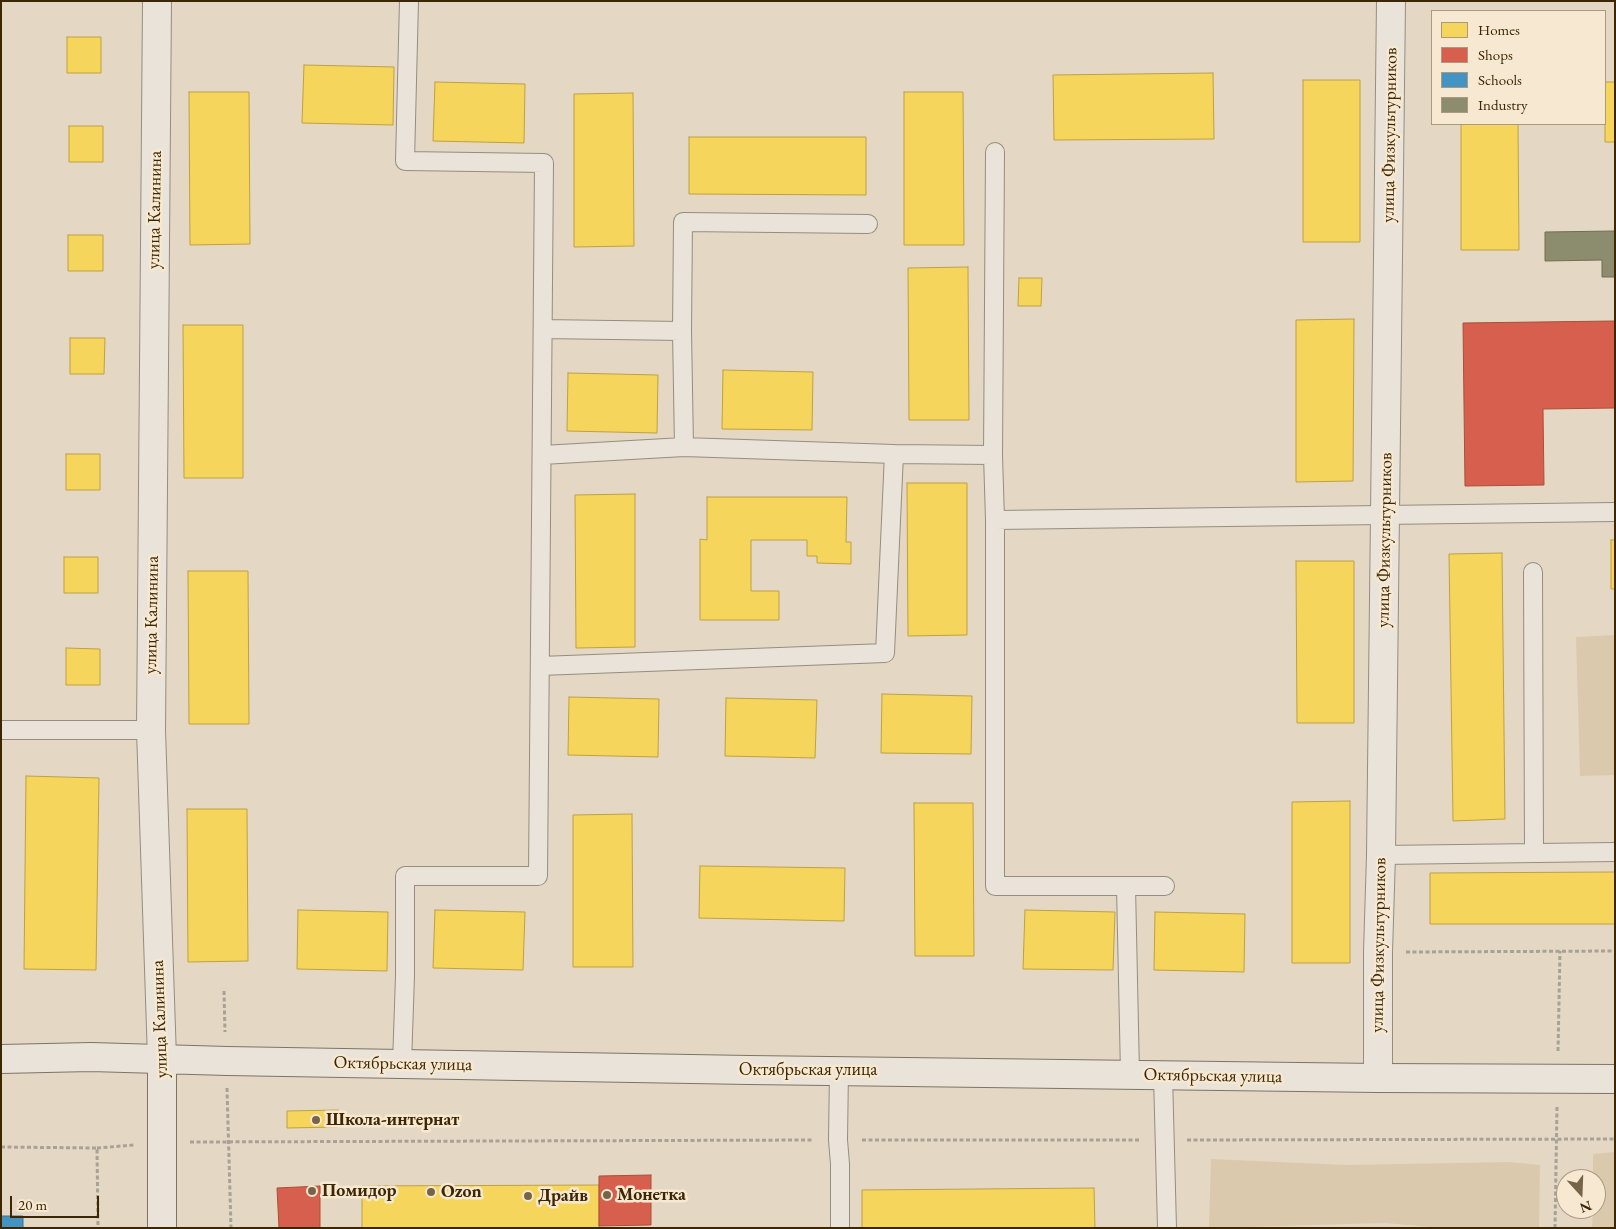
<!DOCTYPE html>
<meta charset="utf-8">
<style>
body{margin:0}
#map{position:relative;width:1616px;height:1229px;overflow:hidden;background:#e4d8c5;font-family:"EB Garamond",serif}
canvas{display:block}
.frame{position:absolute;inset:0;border:2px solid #3d2603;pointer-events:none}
.legend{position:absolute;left:1431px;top:10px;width:175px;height:115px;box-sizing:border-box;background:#f6e8d1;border:1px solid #ac9a7f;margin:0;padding:6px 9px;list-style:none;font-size:15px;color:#3d2603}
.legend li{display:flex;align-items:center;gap:10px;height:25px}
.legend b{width:25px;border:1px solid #ac9a7f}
.north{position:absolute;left:1556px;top:1169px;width:50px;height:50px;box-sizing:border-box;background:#f6e8d1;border:1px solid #ac9a7f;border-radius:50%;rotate:160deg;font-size:14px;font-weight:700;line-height:20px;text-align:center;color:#3d2603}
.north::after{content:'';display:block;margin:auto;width:18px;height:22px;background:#776447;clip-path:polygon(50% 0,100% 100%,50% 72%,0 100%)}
.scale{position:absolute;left:10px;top:1196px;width:89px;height:22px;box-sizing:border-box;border:2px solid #3d2603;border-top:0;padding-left:6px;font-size:15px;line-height:18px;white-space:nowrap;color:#3d2603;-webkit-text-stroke:4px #f6e8d1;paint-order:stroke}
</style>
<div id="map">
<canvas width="1616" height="1229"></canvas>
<div class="frame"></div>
<ul class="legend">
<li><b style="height:14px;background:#f6d55c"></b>Homes</li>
<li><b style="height:14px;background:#d6604d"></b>Shops</li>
<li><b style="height:14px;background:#4393c3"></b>Schools</li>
<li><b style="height:14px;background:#8c8c6e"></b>Industry</li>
</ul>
<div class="north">N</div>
<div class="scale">20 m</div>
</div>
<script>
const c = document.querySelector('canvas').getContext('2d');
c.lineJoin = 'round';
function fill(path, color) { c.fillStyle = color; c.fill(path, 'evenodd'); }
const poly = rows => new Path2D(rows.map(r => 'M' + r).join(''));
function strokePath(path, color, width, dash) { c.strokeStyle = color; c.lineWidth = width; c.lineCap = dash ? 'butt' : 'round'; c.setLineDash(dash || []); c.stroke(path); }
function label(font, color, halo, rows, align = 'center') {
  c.font = font + ' "EB Garamond",serif'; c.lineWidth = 5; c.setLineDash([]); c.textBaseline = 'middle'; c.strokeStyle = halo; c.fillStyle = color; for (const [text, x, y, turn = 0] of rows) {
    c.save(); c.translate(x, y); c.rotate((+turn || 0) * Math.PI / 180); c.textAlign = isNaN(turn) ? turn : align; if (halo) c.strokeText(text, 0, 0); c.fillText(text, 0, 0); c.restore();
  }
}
const green = poly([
 [1615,635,1615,775,1580,776,1576,637],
 [1615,1152,1615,1228,1592,1228,1593,1209,1596,1209,1596,1179,1593,1179,1593,1154],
 [1211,1159,1347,1165,1509,1162,1540,1165,1539,1228,1441,1228,1385,1223,1209,1228]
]);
const homes = poly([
 [67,37,101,37,101,73,67,73,67,37],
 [304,65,394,67,393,125,302,123,304,65],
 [1213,73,1214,139,1054,140,1053,75,1213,73],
 [1303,80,1360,80,1360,242,1303,242,1303,80],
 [435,82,525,84,524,143,433,141,435,82],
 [1605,82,1615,82,1615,142,1605,142,1605,82],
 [189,92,249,92,250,244,190,245,189,92],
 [904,92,963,92,964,245,904,245,904,92],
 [633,93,634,246,574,247,574,94,633,93],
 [1461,124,1518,124,1519,250,1461,250,1461,124],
 [69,126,103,126,103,162,69,162,69,126],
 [689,137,866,137,866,195,689,194,689,137],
 [68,235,103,235,103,271,68,271,68,235],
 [968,267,969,420,909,420,908,268,968,267],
 [1019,278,1042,278,1041,306,1018,306,1019,278],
 [1354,319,1353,481,1296,482,1296,320,1354,319],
 [183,325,243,325,243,478,184,478,183,325],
 [70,338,105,338,104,374,70,374,70,338],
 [723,370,813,372,812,430,722,429,723,370],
 [568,373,658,375,657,433,567,431,568,373],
 [66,454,100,454,100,490,66,490,66,454],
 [907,483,967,483,967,635,908,636,907,483],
 [635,494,635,647,576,648,575,495,635,494],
 [707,497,847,497,846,542,851,542,851,564,817,563,817,556,807,556,807,540,751,540,751,591,779,591,779,620,700,620,700,539,707,540,707,497],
 [1611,540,1615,540,1615,589,1611,589,1611,540],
 [1502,553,1505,819,1453,821,1449,554,1502,553],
 [64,557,98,557,98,593,64,593,64,557],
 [1296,561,1354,561,1354,723,1297,723,1296,561],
 [188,571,248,571,249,724,189,724,188,571],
 [66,648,100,649,100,685,66,685,66,648],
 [882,694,972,696,971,754,881,753,882,694],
 [569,697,659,699,658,757,568,755,569,697],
 [726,698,817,700,815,758,725,756,726,698],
 [26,776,99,778,96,970,24,969,26,776],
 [1350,801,1350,963,1292,963,1292,802,1350,801],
 [914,803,973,803,974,956,915,956,914,803],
 [187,809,247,809,248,961,188,962,187,809],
 [632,814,633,967,573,967,573,815,632,814],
 [700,866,845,868,844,921,699,918,700,866],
 [1615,872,1615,924,1430,924,1430,873,1615,872],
 [298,910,388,912,387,971,297,969,298,910],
 [435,910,525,912,523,970,433,968,435,910],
 [1025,910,1115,912,1113,970,1023,969,1025,910],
 [1155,912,1245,914,1244,972,1154,970,1155,912],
 [338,1110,338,1127,287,1128,287,1111,338,1110],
 [599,1185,599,1228,362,1228,362,1186,599,1185],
 [1094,1188,1095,1228,862,1228,862,1190,1094,1188]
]);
const shops = poly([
 [1615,321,1615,408,1543,409,1544,485,1465,486,1463,323,1615,321],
 [651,1175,651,1225,599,1226,599,1176,651,1175],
 [320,1186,320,1228,279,1228,277,1188,320,1186]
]);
const schools = poly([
 [1,1216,23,1216,23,1228,1,1228,1,1216]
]);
const industry = poly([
 [1615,231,1615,277,1602,277,1602,260,1545,261,1545,232,1615,231]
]);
const path = poly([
 [1406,952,1615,951],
 [224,991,225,1032],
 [1558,1051,1560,951],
 [227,1088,231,1228],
 [862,1140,1141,1140],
 [1187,1140,1615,1139],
 [190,1142,814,1140],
 [1,1147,97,1148,98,1228],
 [97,1148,134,1145],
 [1555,1228,1557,1107]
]);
const service = poly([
 [995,152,993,455,995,520,995,886,1165,886],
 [543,329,682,331,683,222,868,224],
 [682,331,684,447],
 [542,455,684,447,894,454],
 [995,520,1615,512],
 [1533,572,1534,853],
 [540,666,885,653,894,454,993,455],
 [1,730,151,730],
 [1381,855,1615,852],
 [1126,886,1130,1074],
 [402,1064,405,976,405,876,538,876,544,163,405,161,409,1],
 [839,1070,838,1140,840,1164,840,1228],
 [1163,1075,1167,1228]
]);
const minor = poly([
 [157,1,151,730,162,1059],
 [1378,1078,1378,952,1381,855,1391,1]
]);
const secondary = poly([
 [1,1059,91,1057,227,1061,749,1070,1378,1078,1615,1079],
 [162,1228,162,1059]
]);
const markers = [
 [316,1120,5,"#776447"],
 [312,1191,5,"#776447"],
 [431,1192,5,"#776447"],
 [607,1195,5,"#776447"],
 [528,1196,5,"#776447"]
];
const streetNames = [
 ["улица Физкультурников",1390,135,-89],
 ["улица Калинина",155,210,-89],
 ["улица Физкультурников",1385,540,-89],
 ["улица Калинина",152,615,-89],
 ["улица Физкультурников",1379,945,-89],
 ["улица Калинина",160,1019,-92],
 ["Октябрьская улица",403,1064,1],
 ["Октябрьская улица",808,1070],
 ["Октябрьская улица",1213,1076,1]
];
const poiNames = [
 ["Школа-интернат",326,1120],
 ["Помидор",322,1191],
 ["Ozon",441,1192],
 ["Монетка",617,1195],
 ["Драйв",538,1196]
];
fill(green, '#dac9ad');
fill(homes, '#f6d55c');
strokePath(homes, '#bea041', 1);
fill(shops, '#d6604d');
strokePath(shops, '#a84f37', 1);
fill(schools, '#4393c3');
strokePath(schools, '#417289', 1);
fill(industry, '#8c8c6e');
strokePath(industry, '#746d4e', 1);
strokePath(service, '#968d7e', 20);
strokePath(minor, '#968d7e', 30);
strokePath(secondary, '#7e7465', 30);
strokePath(path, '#a8a196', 3, [4, 2.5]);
strokePath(service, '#e9e3d9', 18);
strokePath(minor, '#e9e3d9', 28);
strokePath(secondary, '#e9e3d9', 28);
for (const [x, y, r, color] of markers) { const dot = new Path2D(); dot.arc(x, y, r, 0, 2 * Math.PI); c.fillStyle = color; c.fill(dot); strokePath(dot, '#f6e8d1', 2); }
label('18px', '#3d2603', '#f6e8d1', streetNames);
label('bold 18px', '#3d2603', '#f6e8d1', poiNames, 'left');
</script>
